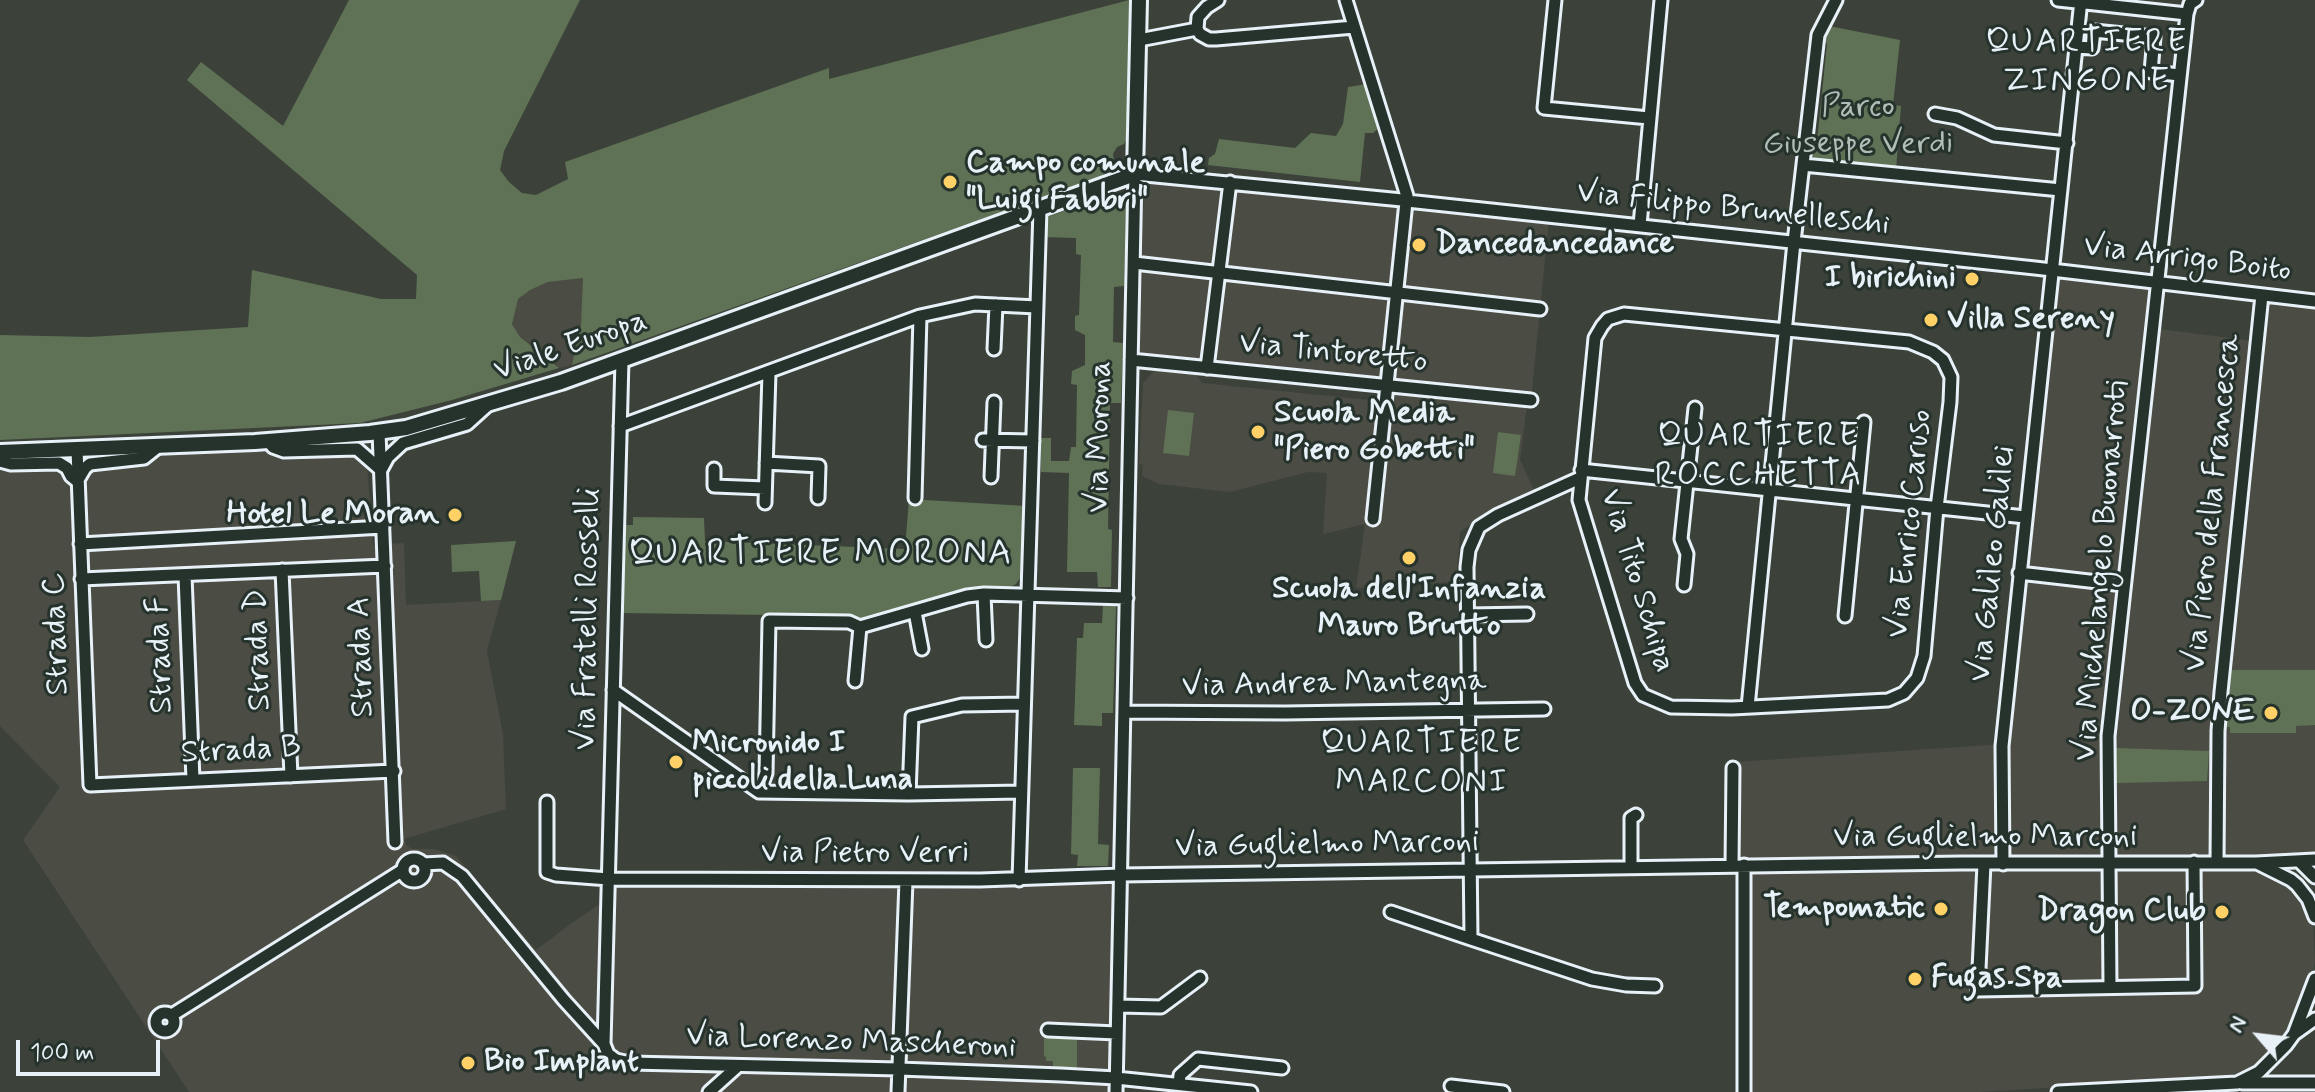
<!DOCTYPE html>
<style>
body{margin:0}
#map{position:relative;width:2315px;height:1092px;overflow:hidden;background:#3c423a;font-family:Mynerve,sans-serif}
canvas{display:block}
.north{position:absolute;left:2219px;top:996px;width:80px;height:80px;-webkit-text-stroke:6px #26332d;paint-order:stroke;rotate:298deg;font-size:22px;font-weight:700;line-height:32px;text-align:center;color:#e8f1f8}
.north::after{content:'';display:block;margin:auto;width:28px;height:36px;background:#e8f1f8;clip-path:polygon(50% 0,100% 100%,50% 72%,0 100%)}
.scale{position:absolute;left:16px;top:1040px;width:144px;height:36px;box-sizing:border-box;border:4px solid #e8f1f8;border-top:0;padding-left:10px;font-size:24px;line-height:28px;white-space:nowrap;color:#e8f1f8;-webkit-text-stroke:6px #26332d;paint-order:stroke}
</style>
<div id="map">
<canvas width="2315" height="1092"></canvas>
<div class="north">N</div>
<div class="scale">100 m</div>
</div>
<script>
const c = document.querySelector('canvas').getContext('2d');
c.lineJoin = 'round';
function fill(path, color) { c.fillStyle = color; c.fill(path, 'evenodd'); }
const poly = rows => new Path2D(rows.map(r => 'M' + r).join(''));
function strokePath(path, color, width, dash) { c.strokeStyle = color; c.lineWidth = width; c.lineCap = dash ? 'butt' : 'round'; c.setLineDash(dash || []); c.stroke(path); }
function label(font, color, halo, rows, align = 'center') {
  c.font = font + ' Mynerve,sans-serif'; c.lineWidth = 6; c.setLineDash([]); c.textBaseline = 'middle'; c.strokeStyle = halo; c.fillStyle = color; for (const [text, x, y, turn = 0] of rows) {
    c.save(); c.translate(x, y); c.rotate((+turn || 0) * Math.PI / 180); c.textAlign = isNaN(turn) ? turn : align; if (halo) c.strokeText(text, 0, 0); c.fillText(text, 0, 0); c.restore();
  }
}
const built = poly([
 [1145,178,1549,220,1531,399,1134,357],
 [2057,276,2164,290,2159,329,2262,342,2268,303,2270,300,2315,305,2315,856,2237,860,2238,869,2262,870,2273,874,2297,890,2313,917,2315,962,2310,986,2284,1040,2256,1068,2245,1074,2234,1076,1980,1092,1748,1092,1747,861,1735,861,1735,762,2005,744],
 [583,278,583,303,579,342,572,365,559,368,520,337,512,324,513,313,518,299,530,290,548,282],
 [1156,369,1196,374,1202,383,1380,401,1366,523,1379,524,1394,392,1527,405,1520,460,1534,490,1494,508,1460,532,1456,582,1356,588,1365,524,1323,534,1327,473,1308,472,1230,492,1159,484,1142,476,1143,465,1139,464,1143,383],
 [270,450,352,452,367,464,373,545,404,543,406,605,501,600,487,651,503,734,506,809,404,839,407,846,413,849,434,849,456,856,536,950,569,925,603,902,604,885,1039,886,1110,882,1113,885,1109,1092,189,1092,23,840,60,787,0,726,0,469,145,460,159,454]
]);
const green = poly([
 [349,0,580,0,504,151,500,170,509,182,522,193,536,195,568,179,565,162,829,68,829,79,1129,0,1128,135,1124,144,1117,147,1113,154,1114,163,1102,176,572,365,581,324,583,278,548,282,530,290,518,299,512,324,520,337,559,368,452,400,360,423,0,440,0,335,90,337,248,327,252,270,381,299,416,299,417,275,187,80,201,62,283,126],
 [1829,26,1900,40,1893,105,1901,106,1896,170,1818,163,1813,158,1814,142,1817,142,1827,44,1824,38],
 [1367,84,1381,126,1373,133,1365,133,1360,182,1208,165,1209,158,1215,154,1219,139,1295,148,1311,133,1336,136,1343,124,1348,87],
 [1115,193,1126,203,1124,286,1114,287,1113,342,1123,343,1121,403,1110,403,1108,529,1112,530,1111,587,1098,587,1097,572,1067,572,1069,473,1041,472,1041,438,1051,438,1051,461,1069,461,1071,447,1076,447,1077,385,1071,384,1072,371,1085,365,1085,335,1075,330,1075,316,1079,315,1081,255,1076,254,1076,238,1043,237,1044,218],
 [1168,410,1194,413,1189,456,1163,453],
 [1498,432,1521,435,1515,476,1493,473],
 [909,499,1026,506,1024,572,1016,584,1008,588,969,589,864,622,847,616,622,613,624,525,633,525,633,517,704,518,705,541,905,549],
 [516,541,501,600,481,601,479,571,452,572,451,545],
 [1103,605,1116,606,1113,713,1102,713,1102,726,1074,725,1077,638,1083,638,1084,623,1102,623],
 [2231,670,2315,670,2315,725,2296,726,2296,733,2230,733,2230,727,2225,727],
 [2116,748,2209,751,2207,781,2116,783],
 [1073,768,1100,768,1098,844,1109,845,1108,866,1077,866,1078,855,1071,854],
 [1044,1035,1077,1035,1077,1068,1053,1068,1053,1061,1046,1061,1046,1057,1044,1056]
]);
const minor = poly([
 [1346,0,1407,196],
 [1555,0,1544,108,1649,118],
 [2058,0,2187,14],
 [1197,29,1200,34,1209,39,1216,39,1354,27],
 [1197,29,1198,17,1207,7,1218,0],
 [1139,40,1197,29],
 [2076,47,2092,48,2094,31,2154,37,2151,72,2180,75],
 [1935,114,1957,118,1994,135,2067,143],
 [1803,165,2061,190],
 [1407,201,2035,268,2315,301],
 [1640,225,1661,0],
 [1134,263,1540,309],
 [1624,314,1909,342,1933,352,1943,360,1951,377,1950,402,1937,508,1924,656,1917,678,1904,693,1888,700,1732,708,1671,707,1643,695,1635,683,1579,500,1595,338,1602,326,1608,319,1624,314],
 [994,349,996,305],
 [622,360,604,1044,608,1054,616,1060,630,1063,899,1069,1061,1075,1116,1078,1251,1092],
 [1131,360,1531,400],
 [1207,368,1230,182],
 [620,426,920,316,975,304,1037,307],
 [379,432,395,842],
 [983,440,1033,441],
 [268,441,273,447,284,451,357,449,381,470],
 [77,449,90,785,394,771],
 [0,461,11,464,59,463,67,468,71,476,77,481],
 [766,463,819,466,818,498],
 [714,469,714,486,765,488],
 [381,470,388,457,403,443,467,424,488,405],
 [1581,470,2025,517],
 [991,477,994,402],
 [1580,478,1498,515,1479,527,1469,550,1467,567,1471,939,1592,979,1626,985,1655,986],
 [78,480,85,468,90,464,144,458,159,446],
 [915,498,920,316],
 [765,503,769,373],
 [1373,519,1406,202],
 [80,544,383,527],
 [282,570,291,776],
 [2019,573,2124,585],
 [185,575,193,780],
 [81,579,385,566],
 [1684,585,1687,554,1681,539,1695,408],
 [984,594,986,640],
 [915,612,922,649],
 [1468,615,1527,614],
 [1845,616,1864,422],
 [855,681,860,627],
 [613,690,759,792,909,794,1021,792],
 [1748,707,1794,242,1818,35,1836,0],
 [1124,712,1285,713,1544,709],
 [759,792,766,773,769,621,849,622,860,627,967,596,984,594,1127,598],
 [909,794,912,717,962,705,1024,704],
 [547,802,547,872,556,875,609,879,980,880,1121,875,1961,863,2256,863,2315,860],
 '403 870a11 11 0 1 1 22 0a11 11 0 1 1-22 0Z',
 [2299,861,2315,877],
 [2217,862,2218,731,2221,692,2262,295],
 [2257,863,2291,880,2297,885,2308,899,2315,917],
 [423,864,443,863,462,876,564,1000,604,1044],
 [1984,864,1978,990,2195,986,2194,862],
 [2003,864,2002,746,2081,0],
 [1732,866,1733,768],
 [1631,867,1631,818,1636,815],
 [1019,880,1040,209],
 [1391,912,1471,939],
 [2110,987,2108,736,2187,14,2190,4,2196,0],
 [1118,1006,1161,1007,1200,978],
 '156 1022a9 9 0 1 1 18 0a9 9 0 1 1-18 0Z',
 [172,1015,403,870],
 [1048,1030,1117,1033],
 [2294,1034,2315,1019],
 [2242,1083,2315,1083],
 [1179,1084,1180,1075,1198,1059,1282,1068],
 [1451,1086,1503,1092],
 [709,1092,738,1066],
 [898,1092,906,881],
 [1116,1092,1135,174,1402,200],
 [1744,1092,1744,865],
 [2058,1092,2237,1083,2259,1072,2286,1045,2294,1034,2315,979]
]);
const major = poly([
 [0,452,255,442,370,433,406,428,561,382,1135,174,1139,0]
]);
const markers = [
 [950,182,8,"#ffd166"],
 [1419,245,8,"#ffd166"],
 [1972,279,8,"#ffd166"],
 [1931,320,8,"#ffd166"],
 [1258,432,8,"#ffd166"],
 [455,515,8,"#ffd166"],
 [1409,558,8,"#ffd166"],
 [2271,713,8,"#ffd166"],
 [676,762,8,"#ffd166"],
 [1941,909,8,"#ffd166"],
 [2222,912,8,"#ffd166"],
 [1915,979,8,"#ffd166"],
 [468,1063,8,"#ffd166"]
];
const parkNames = [
 ["Parco",1858,108],
 ["Giuseppe Verdi",1858,145]
];
const poiNames = [
 ["Campo comunale",966,164],
 ["\"Luigi Fabbri\"",966,201],
 ["Dancedancedance",1435,245],
 ["I birichini",1956,279,"right"],
 ["Villa Sereny",1947,320],
 ["Scuola Media",1274,414],
 ["\"Piero Gobetti\"",1274,451],
 ["Hotel Le Moran",439,515,"right"],
 ["Scuola dell'Infanzia",1409,590,"center"],
 ["Mauro Brutto",1409,627,"center"],
 ["O-ZONE",2255,713,"right"],
 ["Micronido I",692,744],
 ["piccoli della Luna",692,781],
 ["Tempomatic",1925,909,"right"],
 ["Dragon Club",2206,912,"right"],
 ["Fugas Spa",1931,979],
 ["Bio Implant",484,1063]
];
const streetNames = [
 ["Via Filippo Brunelleschi",1733,210,6],
 ["Via Arrigo Boito",2187,260,7],
 ["Viale Europa",571,347,-19],
 ["Via Tintoretto",1333,354,6],
 ["Via Morona",1101,437,-89],
 ["Via Piero della Francesca",2214,503,-84],
 ["Via Enrico Caruso",1911,524,-84],
 ["Via Galileo Galilei",1994,564,-84],
 ["Via Michelangelo Buonarroti",2103,571,-85],
 ["Via Tito Schipa",1636,581,73],
 ["Via Fratelli Rosselli",589,619,-89],
 ["Strada C",58,634,-92],
 ["Strada D",260,650,-92],
 ["Strada F",162,655,-92],
 ["Strada A",363,657,-92],
 ["Via Andrea Mantegna",1334,685,-1],
 ["Strada B",241,752,-3],
 ["Via Guglielmo Marconi",1985,838],
 ["Via Guglielmo Marconi",1327,846,-1],
 ["Via Pietro Verri",865,854],
 ["Via Lorenzo Mascheroni",851,1043,2]
];
const neighbourhoodNames = [
 ["QUARTIERE",2087,44],
 ["ZINGONE",2087,83],
 ["QUARTIERE",1759,438],
 ["ROCCHETTA",1759,477],
 ["QUARTIERE",1422,745],
 ["MARCONI",1422,784]
];
const quarterNames = [
 ["QUARTIERE MORONA",821,555]
];
fill(built, '#4b4c43');
fill(green, '#5f7255');
strokePath(minor, '#e8f1f8', 17);
strokePath(major, '#e8f1f8', 20);
strokePath(minor, '#26332d', 11);
strokePath(major, '#26332d', 14);
for (const [x, y, r, color] of markers) { const dot = new Path2D(); dot.arc(x, y, r, 0, 2 * Math.PI); c.fillStyle = color; c.fill(dot); strokePath(dot, '#26332d', 3); }
label('32px', '#b1beb7', '#26332d', parkNames);
label('bold 32px', '#e8f1f8', '#26332d', poiNames, 'left');
label('32px', '#e8f1f8', '#26332d', streetNames);
c.letterSpacing = '2px';
label('34px', '#e8f1f8', '#26332d', neighbourhoodNames);
c.letterSpacing = '0px';
c.letterSpacing = '2px';
label('36px', '#e8f1f8', '#26332d', quarterNames);
c.letterSpacing = '0px';
</script>
